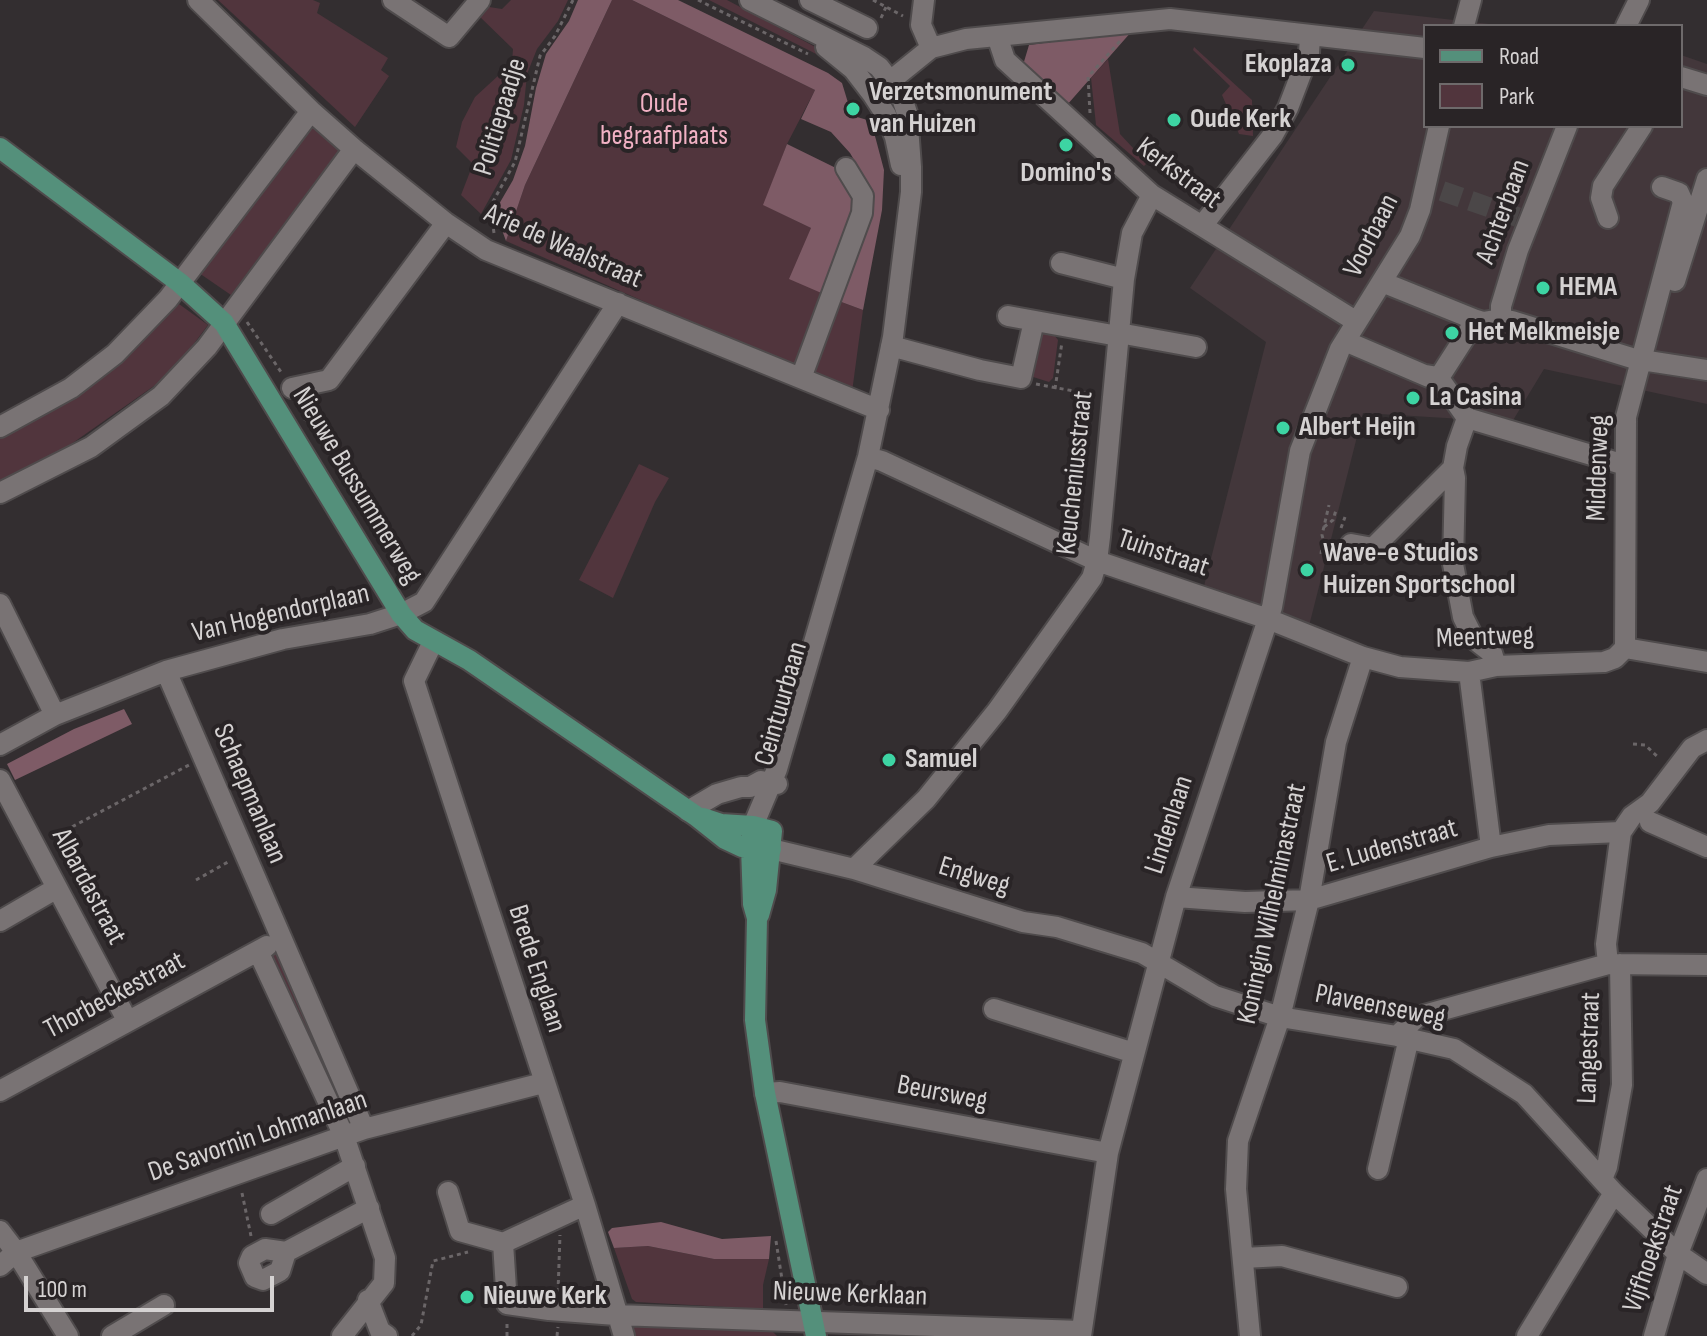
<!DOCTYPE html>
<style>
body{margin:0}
#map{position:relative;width:1707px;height:1336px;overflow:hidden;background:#332e30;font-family:"Sofia Sans Condensed",sans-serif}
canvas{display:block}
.legend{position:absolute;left:1423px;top:24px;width:260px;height:104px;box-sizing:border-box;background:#292426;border:2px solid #6e6a6b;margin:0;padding:10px 14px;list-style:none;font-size:24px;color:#d5d2d2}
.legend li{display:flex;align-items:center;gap:16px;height:40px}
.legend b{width:40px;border:2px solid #6e6a6b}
.scale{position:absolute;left:24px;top:1276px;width:250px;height:36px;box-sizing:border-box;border:4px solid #d5d2d2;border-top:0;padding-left:10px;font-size:24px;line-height:28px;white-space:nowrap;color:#d5d2d2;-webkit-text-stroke:6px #292426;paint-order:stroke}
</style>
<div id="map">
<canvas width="1707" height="1336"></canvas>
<ul class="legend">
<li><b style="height:10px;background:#54907b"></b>Road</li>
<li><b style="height:22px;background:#51353d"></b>Park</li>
</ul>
<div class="scale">100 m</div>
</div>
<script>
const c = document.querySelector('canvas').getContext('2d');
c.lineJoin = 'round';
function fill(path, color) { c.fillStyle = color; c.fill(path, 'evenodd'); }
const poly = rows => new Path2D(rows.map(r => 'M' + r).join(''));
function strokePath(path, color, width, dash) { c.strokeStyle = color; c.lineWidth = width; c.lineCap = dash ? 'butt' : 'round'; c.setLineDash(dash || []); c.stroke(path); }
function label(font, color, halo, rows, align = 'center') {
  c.font = font + ' "Sofia Sans Condensed",sans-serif'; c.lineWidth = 8; c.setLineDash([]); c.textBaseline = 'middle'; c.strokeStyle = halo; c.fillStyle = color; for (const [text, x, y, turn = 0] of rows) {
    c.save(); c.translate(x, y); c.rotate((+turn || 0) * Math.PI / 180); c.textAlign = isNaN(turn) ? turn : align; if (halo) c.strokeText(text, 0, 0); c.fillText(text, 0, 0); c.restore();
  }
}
const built = poly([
 [1374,11,1507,26,1425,26,1425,126,1681,126,1681,55,1707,64,1707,404,1544,369,1512,422,1363,413,1309,626,1204,586,1266,342,1190,288]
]);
const green = poly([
 [218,0,313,0,320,3,317,13,388,58,381,70,389,76,355,127],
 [511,0,568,0,558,21,537,49,527,74,524,105,511,160,481,214,461,195,473,164,456,147,462,122,475,97,512,63,513,49,478,15,483,6,502,9],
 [612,0,632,0,815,90,787,144,764,205,811,228,826,295,798,369,506,241,525,185],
 [709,0,727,0,836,58,842,67],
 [1194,47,1252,100,1253,136,1239,134,1222,95,1230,86,1193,50],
 [1108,59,1120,134,1147,163,1144,166,1096,125,1091,78],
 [316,124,340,149,231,295,199,273,302,138],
 [836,300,863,310,852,392,809,374],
 [179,304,208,325,171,374,67,447,0,483,0,437,96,379,137,346],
 [1043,333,1055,336,1058,340,1053,378,1049,382,1030,376,1040,334],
 [639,464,669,478,655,502,613,598,579,580],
 [277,949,351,1115,346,1118,288,996,270,952],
 [648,1246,714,1259,769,1259,763,1285,763,1309,636,1302,632,1299,614,1248],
 [629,1325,769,1328,777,1336,633,1336]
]);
const forest = poly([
 [578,0,612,0,525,185,506,241,495,211,513,180,525,146,536,88,546,54,569,21],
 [632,0,678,0,828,73,842,83,849,106,857,117,871,121,884,170,882,210,863,310,836,300,868,216,872,191,850,153,831,132,801,119,815,90],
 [1132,31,1067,105,1023,65,1029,45],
 [787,144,840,170,859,198,826,295,789,279,811,228,763,205],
 [124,709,132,724,15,780,7,764,74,729],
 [661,1222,722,1239,771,1236,769,1259,714,1259,648,1246,614,1248,608,1232,612,1228]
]);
const minorTunnel = poly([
 [1442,191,1523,219]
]);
const path = poly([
 [698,0,808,54],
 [873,0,903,16],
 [881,18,886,7],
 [1090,113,1088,77,1120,41],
 [494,233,490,207,515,162,540,56,555,36,573,0],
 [247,322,281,372],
 [1036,384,1095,395],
 [1055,389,1062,342],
 [302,406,307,415,305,421],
 [1324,527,1333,520,1336,510],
 [1341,528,1345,517],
 [1321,554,1323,539,1322,535,1329,505],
 [1633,744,1645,745,1659,758],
 [51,838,189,765],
 [196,880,228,862],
 [242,1193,251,1236],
 [776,1241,786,1305],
 [558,1292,560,1235],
 [507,1324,507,1336],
 [412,1336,421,1325,433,1261,468,1252],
 [557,1336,558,1327]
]);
const minor = poly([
 [198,0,311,111,354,149,446,223,486,250,879,410],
 [393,0,449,37,480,0],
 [750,0,864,57,879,67,901,95,907,113,911,167,911,192,893,337,868,457,777,769,753,826],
 [810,0,867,28],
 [924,0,921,25,931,48],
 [1464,26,1471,0],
 [1626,26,1639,0],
 [997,36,1005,60,1152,195,1357,322],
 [826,47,853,69,873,95,886,115,895,137,901,165],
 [1681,77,1707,85],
 [873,95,931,48,966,39,1170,19,1425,48],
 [1608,218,1601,198,1603,186,1642,126],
 [1202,226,1273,135,1288,108,1309,53,1310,36],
 [1061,263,1124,279],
 [1675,281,1707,179],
 [1382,282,1476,320,1440,376,1429,377,1345,341,1382,282],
 [1008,316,1118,336],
 [1467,317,1483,322,1501,319,1512,321,1635,359,1707,370],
 [1501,319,1501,306,1518,250,1567,126],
 [1119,333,1196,347],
 [891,346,980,370,1021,378,1034,321],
 [1426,375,1438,377,1467,418],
 [801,378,862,213,863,196,846,168],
 [292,388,329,380,446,223],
 [1467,418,1457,446,1453,468,1455,478,1453,564,1463,617,1474,639,1492,653,1496,666],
 [1467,418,1625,465],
 [0,427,71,388,115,354,168,299,311,111],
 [868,457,882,461,1097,561,1268,619,1363,657,1400,667,1469,672,1496,666,1604,662,1615,658,1625,648,1707,662],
 [0,493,91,447,161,396,207,347,354,149],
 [1351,544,1373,548,1453,468],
 [0,604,55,715],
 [433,642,414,681,585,1205,624,1336],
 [1625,648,1626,417,1683,202,1679,193,1662,187],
 [166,671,364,1129],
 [1469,672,1491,847],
 [0,745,55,715,166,671,283,639,370,624,401,614,424,602,618,303],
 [0,780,127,1020],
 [688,811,717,794,741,787,750,787,761,781,777,784],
 [1650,822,1707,847],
 [771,849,854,869,1023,922,1057,927,1142,953,1215,996,1280,1017,1397,1036,1454,1049,1524,1094,1614,1193,1678,1254,1707,1274],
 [854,869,926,799,997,711,1092,578,1097,561,1100,537,1124,279,1132,233,1152,195],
 [1176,897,1245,902,1309,900,1491,847,1549,835,1621,832],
 [0,921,57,888],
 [258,951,344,1136,385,1258,384,1283,342,1336],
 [1608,964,1606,944,1621,832,1632,816,1650,803,1692,748,1707,740],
 [994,1009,1134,1053],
 [1397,1036,1417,1017,1608,964,1707,965],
 [0,1091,267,946],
 [765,1093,780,1092,1108,1153],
 [1378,1169,1409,1038],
 [1602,1179,1607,1167,1622,1085,1620,964],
 [448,1192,460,1231,503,1243,585,1205],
 [271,1214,355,1166],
 [0,1231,16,1252,68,1336],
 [503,1243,507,1304,549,1310,616,1315,1081,1331],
 [286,1252,280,1271,263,1280,255,1277,249,1263,252,1256,265,1249,286,1252,369,1208],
 [1243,1258,1282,1256,1397,1287],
 [0,1266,16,1252,364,1129,543,1083],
 [368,1300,380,1331,387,1336],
 [112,1336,164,1305],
 [1081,1336,1108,1153,1176,897,1272,607,1300,451,1340,349,1410,236,1420,210,1439,126],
 [1250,1336,1236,1189,1238,1141,1280,1017,1309,900,1336,742,1363,657],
 [1527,1336,1614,1193],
 [1654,1336,1678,1254,1707,1179]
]);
const major = poly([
 [0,148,180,283,224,323,401,614,415,630,469,660,696,816,725,839,742,847,771,849],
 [703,818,721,824,753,826,772,831,766,890,759,915],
 [753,826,751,847,753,904,757,918,755,1020,765,1093,816,1336]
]);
const markers = [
 [1348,65,8,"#3dd4a3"],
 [853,109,8,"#3dd4a3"],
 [1174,120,8,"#3dd4a3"],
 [1066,145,8,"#3dd4a3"],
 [1543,288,8,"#3dd4a3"],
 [1452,333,8,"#3dd4a3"],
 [1413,398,8,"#3dd4a3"],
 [1283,428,8,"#3dd4a3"],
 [1307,570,8,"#3dd4a3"],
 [889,760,8,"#3dd4a3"],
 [467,1297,8,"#3dd4a3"]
];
const poiNames = [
 ["Ekoplaza",1332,65,"right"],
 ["Verzetsmonument",869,93],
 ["van Huizen",869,125],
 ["Oude Kerk",1190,120],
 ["Domino's",1066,174,"center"],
 ["HEMA",1559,288],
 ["Het Melkmeisje",1468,333],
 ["La Casina",1429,398],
 ["Albert Heijn",1299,428],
 ["Wave-e Studios",1323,554],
 ["Huizen Sportschool",1323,586],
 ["Samuel",905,760],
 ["Nieuwe Kerk",483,1297]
];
const parkNames = [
 ["Oude",664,105],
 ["begraafplaats",664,137]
];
const streetNames = [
 ["Politiepaadje",501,117,-73],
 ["Kerkstraat",1178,174,37],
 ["Achterbaan",1504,212,-70],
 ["Voorbaan",1372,236,-63],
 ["Arie de Waalstraat",563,247,24],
 ["Middenweg",1599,468,-88],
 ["Keucheniusstraat",1076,473,-84],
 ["Nieuwe Bussummerweg",356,486,59],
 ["Tuinstraat",1163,554,19],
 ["Van Hogendorplaan",281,614,-13],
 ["Meentweg",1485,638,-2],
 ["Ceintuurbaan",782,704,-74],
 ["Schaepmanlaan",249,794,67],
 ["Lindenlaan",1170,825,-72],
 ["E. Ludenstraat",1392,847,-16],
 ["Engweg",974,877,17],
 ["Albardastraat",88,887,62],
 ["Koningin Wilhelminastraat",1273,904,-78],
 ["Brede Englaan",536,969,72],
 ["Thorbeckestraat",115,996,-28],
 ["Plaveenseweg",1380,1007,11],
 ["Langestraat",1590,1048,-88],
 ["Beursweg",942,1094,11],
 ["De Savornin Lohmanlaan",258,1137,-19],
 ["Vijfhoekstraat",1654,1249,-71],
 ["Nieuwe Kerklaan",850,1295,2]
];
fill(built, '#43373b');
fill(green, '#51353d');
fill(forest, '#7e5b66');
strokePath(minorTunnel, '#4b4748', 20, [20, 10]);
strokePath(minor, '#4f4b4c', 24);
strokePath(major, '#4f4b4c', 24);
strokePath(path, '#6b6668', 3, [4, 4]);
strokePath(minor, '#797374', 20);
strokePath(major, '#54907b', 20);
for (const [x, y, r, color] of markers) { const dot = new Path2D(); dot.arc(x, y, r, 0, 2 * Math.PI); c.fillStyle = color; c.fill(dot); strokePath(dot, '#292426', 3); }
label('bold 28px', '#d5d2d2', '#292426', poiNames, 'left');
label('28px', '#f1b1c4', '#292426', parkNames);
label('28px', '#d5d2d2', '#292426', streetNames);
</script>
